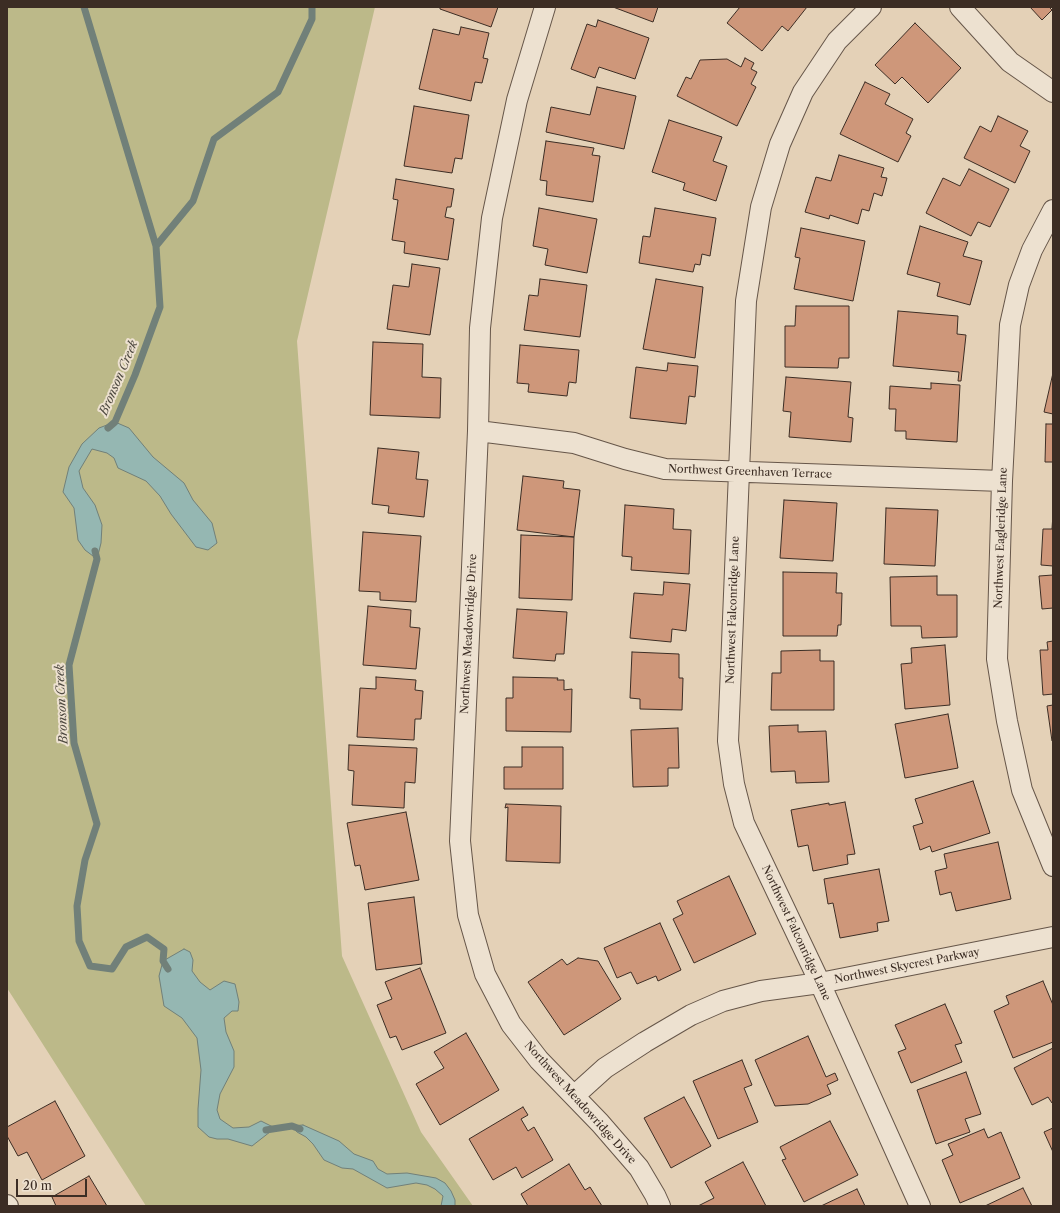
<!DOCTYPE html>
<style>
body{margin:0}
#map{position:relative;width:1060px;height:1213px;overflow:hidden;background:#e4d1b7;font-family:"Libre Caslon Text",serif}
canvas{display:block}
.frame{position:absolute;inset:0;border:8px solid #3c2d24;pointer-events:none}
.scale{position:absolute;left:16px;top:1179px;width:71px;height:18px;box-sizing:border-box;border:2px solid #3c2d24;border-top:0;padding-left:5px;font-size:12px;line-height:14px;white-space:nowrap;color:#3c2d24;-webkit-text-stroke:3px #ede1d0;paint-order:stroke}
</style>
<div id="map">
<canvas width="1060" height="1213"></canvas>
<div class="frame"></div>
<div class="scale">20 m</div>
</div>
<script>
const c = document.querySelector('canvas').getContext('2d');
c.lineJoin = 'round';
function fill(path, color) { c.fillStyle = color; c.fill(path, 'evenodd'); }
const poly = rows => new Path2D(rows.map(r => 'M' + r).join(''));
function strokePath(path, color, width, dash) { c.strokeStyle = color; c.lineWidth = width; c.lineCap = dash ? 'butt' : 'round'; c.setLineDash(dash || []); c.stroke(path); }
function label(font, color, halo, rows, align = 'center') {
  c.font = font + ' "Libre Caslon Text",serif'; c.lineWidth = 4; c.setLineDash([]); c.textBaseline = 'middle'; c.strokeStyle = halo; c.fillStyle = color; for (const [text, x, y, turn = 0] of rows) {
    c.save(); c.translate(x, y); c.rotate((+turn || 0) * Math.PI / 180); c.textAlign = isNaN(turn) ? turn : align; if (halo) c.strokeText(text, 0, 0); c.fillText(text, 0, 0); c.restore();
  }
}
const green = poly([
 [7,7,375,7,297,341,342,956,421,1132,473,1206,146,1206,7,988]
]);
const water = poly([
 [115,422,129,428,153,457,184,483,193,500,212,523,217,543,208,550,196,547,171,514,160,496,146,481,118,468,114,458,107,453,92,449,79,471,83,488,95,505,102,525,101,543,97,559,85,550,78,540,74,508,63,492,69,467,82,444,99,428,115,422],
 [184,949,190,952,193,960,192,971,200,982,210,990,224,981,235,984,239,1002,238,1011,232,1011,224,1018,226,1032,234,1051,234,1067,220,1094,217,1110,220,1119,233,1128,249,1127,261,1121,275,1128,252,1146,228,1139,217,1139,209,1137,198,1127,198,1109,201,1070,197,1038,182,1018,164,1006,159,976,163,961,184,949],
 [303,1125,339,1141,354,1154,373,1161,378,1169,387,1174,407,1173,436,1178,445,1183,451,1191,455,1200,455,1206,441,1206,443,1196,435,1189,427,1185,416,1183,387,1188,353,1169,342,1168,324,1160,313,1144,306,1137,297,1132,292,1126,303,1125]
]);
const stream = poly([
 [84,7,156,246],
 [108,428,115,422,135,375,160,307,156,246,193,201,214,139,278,92,312,19,312,7],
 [95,551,97,559,69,665,74,743,97,824,85,860,77,906,79,941,90,966,112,969,126,947,147,937,164,949,163,961,168,969],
 [266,1130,292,1126,300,1129]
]);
const building = poly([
 [440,7,498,7,491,27,440,9,440,7],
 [613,7,658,7,653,22,613,7],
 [740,7,807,7,788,31,782,26,762,51,727,23,740,7],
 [1030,7,1049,7,1052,10,1042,20,1030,7],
 [598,20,649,38,635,79,599,67,595,78,571,69,587,24,596,27,598,20],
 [915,23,961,68,928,103,902,77,895,84,875,65,915,23],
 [461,27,489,33,483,58,488,59,482,83,475,82,471,101,419,89,433,29,459,35,461,27],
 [745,58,754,63,751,69,757,72,751,84,756,87,737,126,677,96,686,77,691,79,700,60,727,59,741,67,745,58],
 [865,82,890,94,885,104,913,119,906,133,911,136,898,162,840,134,865,82],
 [597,87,636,96,624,149,546,132,551,107,590,115,597,87],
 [414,106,469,115,462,159,455,158,452,173,404,166,414,106],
 [998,116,1028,131,1020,146,1030,151,1015,183,964,158,980,126,991,132,998,116],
 [669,120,722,137,713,161,727,166,716,201,683,190,685,183,652,172,669,120],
 [546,141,594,148,592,155,600,156,593,202,546,195,547,181,540,180,546,141],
 [839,155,884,168,881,177,887,178,882,196,874,193,869,211,862,209,858,224,830,215,829,219,805,212,816,177,831,181,839,155],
 [969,169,1009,189,990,227,978,222,971,236,926,213,943,178,960,186,969,169],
 [396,179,454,189,451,207,447,207,445,217,454,219,448,260,404,253,405,242,392,240,398,200,393,199,396,179],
 [539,208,597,219,587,273,545,265,548,249,533,246,539,208],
 [655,208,716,218,710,256,702,254,700,265,695,264,693,272,639,263,643,236,650,237,655,208],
 [920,226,968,242,963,256,982,261,970,305,937,296,940,283,907,274,920,226],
 [801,228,865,241,853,301,794,289,800,258,795,257,801,228],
 [412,264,440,268,430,335,387,329,393,285,409,287,412,264],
 [540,279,587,285,580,337,524,330,529,295,538,296,540,279],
 [656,279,703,287,695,358,643,349,656,279],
 [796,306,849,306,849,358,839,358,838,368,785,367,785,326,795,326,796,306],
 [898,311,958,316,957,334,966,335,961,381,958,381,959,372,893,366,898,311],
 [373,342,423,344,422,377,441,378,440,418,370,415,373,342],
 [520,345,579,350,576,383,569,382,567,396,528,392,529,384,517,383,520,345],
 [668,363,698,366,695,397,689,396,686,424,630,418,636,367,667,371,668,363],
 [1053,373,1053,414,1044,412,1053,373],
 [786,377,851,382,848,417,853,418,851,442,789,437,791,412,783,411,786,377],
 [931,383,960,385,957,442,906,439,906,431,895,431,896,409,889,409,890,386,931,389,931,383],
 [1046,424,1053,424,1053,462,1045,462,1046,424],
 [378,448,419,452,416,479,428,480,424,517,388,513,389,506,372,504,378,448],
 [523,476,564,481,563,488,580,490,574,537,517,530,523,476],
 [784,500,837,503,833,561,780,558,784,500],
 [625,505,674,509,673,529,691,530,689,574,631,570,632,557,622,556,625,505],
 [886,508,938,510,935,566,884,564,886,508],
 [1053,514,1053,566,1041,565,1043,529,1052,529,1053,514],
 [363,532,421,536,416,602,380,600,380,592,359,591,363,532],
 [521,535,574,537,572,600,519,598,521,535],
 [783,572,837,573,836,593,842,593,841,625,838,625,837,636,783,636,783,572],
 [1053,575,1053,608,1042,609,1039,576,1053,575],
 [937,576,937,595,957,595,957,637,922,638,921,626,891,626,890,577,937,576],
 [664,582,690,584,686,631,672,629,671,642,630,638,634,593,663,595,664,582],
 [368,606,411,610,410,627,420,628,416,669,363,665,368,606],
 [517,609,567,612,564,654,556,654,555,661,513,658,517,609],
 [1053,641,1053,694,1043,695,1040,650,1048,650,1047,642,1053,641],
 [945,645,950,705,905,709,901,664,912,663,911,648,945,645],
 [820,650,820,661,834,661,834,710,771,710,772,673,781,673,781,651,820,650],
 [632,652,679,654,679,678,683,678,682,710,640,709,640,699,630,698,632,652],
 [376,677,416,680,415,690,423,691,421,719,415,719,414,740,357,737,360,688,376,689,376,677],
 [513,677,558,678,557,680,564,680,564,690,572,689,571,732,506,731,506,698,513,698,513,677],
 [1053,705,1053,741,1052,741,1047,706,1053,705],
 [948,714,958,768,905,778,895,724,948,714],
 [798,725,798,732,826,731,829,782,796,783,795,771,771,772,769,726,798,725],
 [678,728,679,768,668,768,668,786,633,787,631,730,678,728],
 [349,745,417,748,415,783,405,782,404,808,352,805,354,771,348,770,349,745],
 [522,747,563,747,563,789,504,789,504,767,522,767,522,747],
 [973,781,990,833,932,852,930,846,920,850,913,826,923,823,915,799,973,781],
 [845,802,855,854,847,855,848,864,813,871,808,845,798,847,791,810,829,803,829,805,845,802],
 [506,804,561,806,560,863,506,861,508,807,505,808,506,804],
 [406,812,419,880,365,890,360,865,355,866,347,823,406,812],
 [998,842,1011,899,956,911,951,892,940,895,935,871,947,868,944,854,998,842],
 [879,869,889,921,877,923,878,931,840,938,833,903,828,904,824,879,879,869],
 [729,876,756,934,694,963,673,919,683,914,677,901,729,876],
 [414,897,422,964,376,970,368,903,414,897],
 [660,923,681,970,658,981,656,976,637,984,631,972,617,978,604,948,660,923],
 [578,958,598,961,621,999,564,1035,528,982,562,959,567,965,578,958],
 [420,968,446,1033,402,1050,396,1036,390,1038,377,1005,392,999,385,982,420,968],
 [1043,981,1053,1005,1053,1042,1013,1058,994,1011,1009,1004,1006,996,1043,981],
 [945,1004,962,1043,955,1045,962,1062,911,1083,898,1052,906,1049,895,1025,945,1004],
 [466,1033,499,1090,440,1125,416,1084,444,1068,434,1052,466,1033],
 [808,1036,826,1077,835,1073,838,1080,827,1085,831,1094,808,1104,775,1106,755,1060,808,1036],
 [1053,1048,1053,1102,1052,1103,1048,1097,1032,1105,1014,1068,1053,1048],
 [742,1060,752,1085,744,1088,758,1122,718,1139,693,1081,742,1060],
 [966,1072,981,1114,965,1119,970,1132,936,1144,917,1090,966,1072],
 [684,1097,711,1146,671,1168,644,1118,684,1097],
 [55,1101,85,1156,42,1180,27,1152,18,1156,7,1136,7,1127,55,1101],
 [523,1107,528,1115,521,1119,528,1131,534,1127,553,1160,522,1178,516,1167,493,1180,469,1139,523,1107],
 [830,1121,858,1175,804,1202,782,1160,786,1159,780,1147,830,1121],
 [1053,1128,1053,1152,1044,1132,1053,1128],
 [984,1129,988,1138,1001,1132,1020,1178,960,1203,942,1160,953,1155,948,1144,984,1129],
 [743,1162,766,1206,698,1206,714,1198,705,1182,743,1162],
 [569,1164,585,1190,590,1187,602,1206,528,1206,521,1194,569,1164],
 [89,1176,107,1206,56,1206,52,1197,89,1176],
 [1023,1188,1032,1206,985,1206,1023,1188],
 [857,1189,865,1206,821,1206,857,1189]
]);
const street = poly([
 [545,7,517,100,492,218,480,328,478,431,460,841,468,915,485,974,511,1024,539,1060,600,1123,639,1168,655,1195,660,1206],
 [871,7,837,41,803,92,780,144,761,207,746,301,728,741,734,784,744,823,820,983,920,1206],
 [960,7,1010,62,1053,92],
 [1053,210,1032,250,1019,285,1010,325,1002,481,997,659,1007,721,1022,790,1053,866],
 [478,431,574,443,625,459,665,469,1002,481],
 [574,1096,605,1068,645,1042,691,1015,723,1001,761,991,820,983,1053,937],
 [7,1205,8,1206]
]);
const streetNames = [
 ["Northwest Greenhaven Terrace",750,472,2],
 ["Northwest Eagleridge Lane",1001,538,-88],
 ["Northwest Falconridge Lane",733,610,-88],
 ["Northwest Meadowridge Drive",469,634,-87],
 ["Northwest Falconridge Lane",796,933,65],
 ["Northwest Skycrest Parkway",907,966,-11],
 ["Northwest Meadowridge Drive",580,1103,48]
];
const waterNames = [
 ["Bronson Creek",119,378,-67],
 ["Bronson Creek",62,704,-93]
];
fill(green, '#bcb989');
fill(water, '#95b7b2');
strokePath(water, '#718079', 1);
strokePath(stream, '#718079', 7);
fill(building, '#ce977a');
strokePath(building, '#3c2d24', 1);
strokePath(street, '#665649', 22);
strokePath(street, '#ede1d0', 20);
label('11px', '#3c2d24', '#ede1d0', streetNames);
label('italic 12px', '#4e4940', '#ede1d0', waterNames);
</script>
